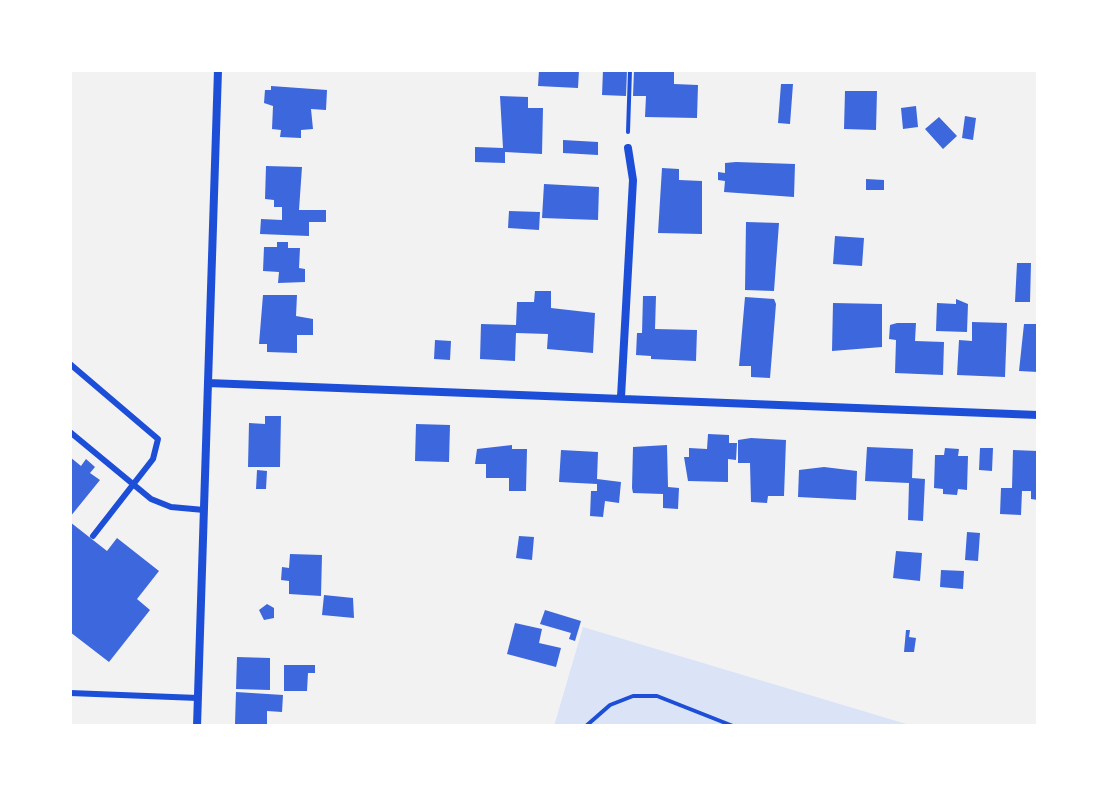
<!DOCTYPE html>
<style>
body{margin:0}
#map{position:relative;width:1108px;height:796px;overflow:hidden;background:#f2f2f2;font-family:Jost,sans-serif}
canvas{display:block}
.frame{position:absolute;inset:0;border:72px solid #fff;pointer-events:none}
</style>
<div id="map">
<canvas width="1108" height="796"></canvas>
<div class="frame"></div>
</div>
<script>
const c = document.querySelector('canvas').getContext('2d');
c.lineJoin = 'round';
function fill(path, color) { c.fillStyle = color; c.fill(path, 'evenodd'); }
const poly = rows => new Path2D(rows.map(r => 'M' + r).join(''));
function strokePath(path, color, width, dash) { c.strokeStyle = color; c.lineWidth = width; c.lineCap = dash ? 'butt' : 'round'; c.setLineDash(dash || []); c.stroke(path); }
const green = poly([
 [583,627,913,726,554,726]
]);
const building = poly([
 [539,70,579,70,578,88,538,86],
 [603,70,627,70,626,96,602,95],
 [634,70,674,70,674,84,698,85,697,118,645,117,646,96,633,96],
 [781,84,793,84,790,124,778,123],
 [271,86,327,90,326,110,311,109,313,129,301,130,301,138,280,137,281,130,272,129,273,106,264,103,265,90,271,90],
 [845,91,877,91,876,130,844,129],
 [500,96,528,97,528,108,543,108,542,154,505,152,505,163,475,162,475,147,503,148],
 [916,106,918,127,903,129,901,108],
 [965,116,976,118,973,140,962,138],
 [939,117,957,136,943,149,925,129],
 [563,140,598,142,598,155,563,153],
 [736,162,795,164,794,197,724,192,725,181,718,180,718,172,725,173,725,163],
 [266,166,302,167,299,210,326,210,326,222,309,222,309,236,260,234,261,219,282,220,282,207,274,207,274,200,265,199],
 [662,168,679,169,679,180,702,181,702,234,658,233],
 [866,179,884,180,884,190,866,190],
 [544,184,599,187,598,220,542,218],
 [509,211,540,212,539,230,508,228],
 [746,222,779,223,774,291,745,290],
 [835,236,864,238,862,266,833,264],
 [277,242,288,242,288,248,300,248,299,268,305,269,305,282,278,283,279,272,263,271,264,247,277,247],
 [1017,263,1031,263,1030,302,1015,302],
 [535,291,551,291,551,308,595,313,593,353,547,349,548,334,516,333,515,361,480,359,481,324,516,325,517,302,534,302],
 [263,295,297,295,296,316,313,319,313,335,297,335,297,353,267,352,267,344,259,344],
 [643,296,656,296,655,329,697,330,696,361,651,359,651,356,636,355,637,333,642,333],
 [745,297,774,299,776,304,770,378,751,377,751,366,739,366],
 [956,299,968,304,967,332,936,331,937,303,956,304],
 [833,303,882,304,882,347,832,351],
 [972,322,1007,323,1005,377,957,375,959,340,972,341],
 [897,323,916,323,915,341,944,342,943,375,895,373,896,340,889,339,890,325],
 [1024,324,1038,324,1038,372,1019,371],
 [435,340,451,341,450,360,434,359],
 [265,416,281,416,280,467,248,467,249,423,265,424],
 [416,424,450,425,449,462,415,461],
 [708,434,729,435,729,443,737,443,736,460,728,459,728,482,688,481,684,457,689,457,689,448,707,449],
 [751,438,786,440,784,496,768,496,767,503,751,502,750,463,738,463,738,440],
 [512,445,512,449,527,449,526,491,509,491,509,478,486,478,486,464,475,464,477,449],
 [667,445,668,487,679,488,678,509,663,508,663,494,633,493,632,488,633,447],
 [867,447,913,449,912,478,925,479,923,521,908,520,909,483,865,481],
 [945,448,959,449,958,456,968,456,967,490,958,489,957,495,943,494,943,489,934,488,935,455,944,455],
 [980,448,993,448,992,471,979,470],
 [561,450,598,452,597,479,621,482,619,503,605,501,603,517,590,516,591,491,597,491,597,484,559,482],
 [1013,450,1038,451,1038,500,1031,499,1031,491,1022,491,1021,515,1000,514,1001,488,1012,488],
 [70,457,81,466,86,459,95,467,90,473,100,480,70,517],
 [824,467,857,471,856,500,798,497,799,470],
 [257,470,267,471,266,489,256,489],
 [70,522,107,551,117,538,159,571,137,599,150,610,109,662,70,632],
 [967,532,980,533,978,561,965,560],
 [519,536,534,537,532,560,516,558],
 [896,551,922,553,920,581,893,578],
 [290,554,322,555,321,596,289,594,289,581,281,580,282,567,289,568],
 [941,570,964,571,963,589,940,587],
 [324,595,353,598,354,618,322,615],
 [267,604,274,608,274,618,264,620,259,610],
 [545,610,581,621,575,641,569,639,571,633,540,624],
 [515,623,542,629,539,643,561,648,556,667,507,654],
 [906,630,910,630,909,637,916,638,914,652,904,652],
 [237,657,270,658,270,690,236,689],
 [284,665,315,665,315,673,308,673,307,691,284,691],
 [236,692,283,695,282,712,267,711,267,725,235,724]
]);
const path = poly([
 [628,132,630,70],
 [586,726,610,705,633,696,657,696,733,726]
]);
const service = poly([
 [70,364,158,439,153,459,93,536],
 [70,432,151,499,171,507,204,510],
 [70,693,198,698]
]);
const minor = poly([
 [208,383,1038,415],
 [621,397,633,180,628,148],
 [197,726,218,70]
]);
fill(green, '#dbe4f7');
fill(building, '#3d67dc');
strokePath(path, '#1d4ed8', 4);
strokePath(service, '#1d4ed8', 6);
strokePath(minor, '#1d4ed8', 8);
</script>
